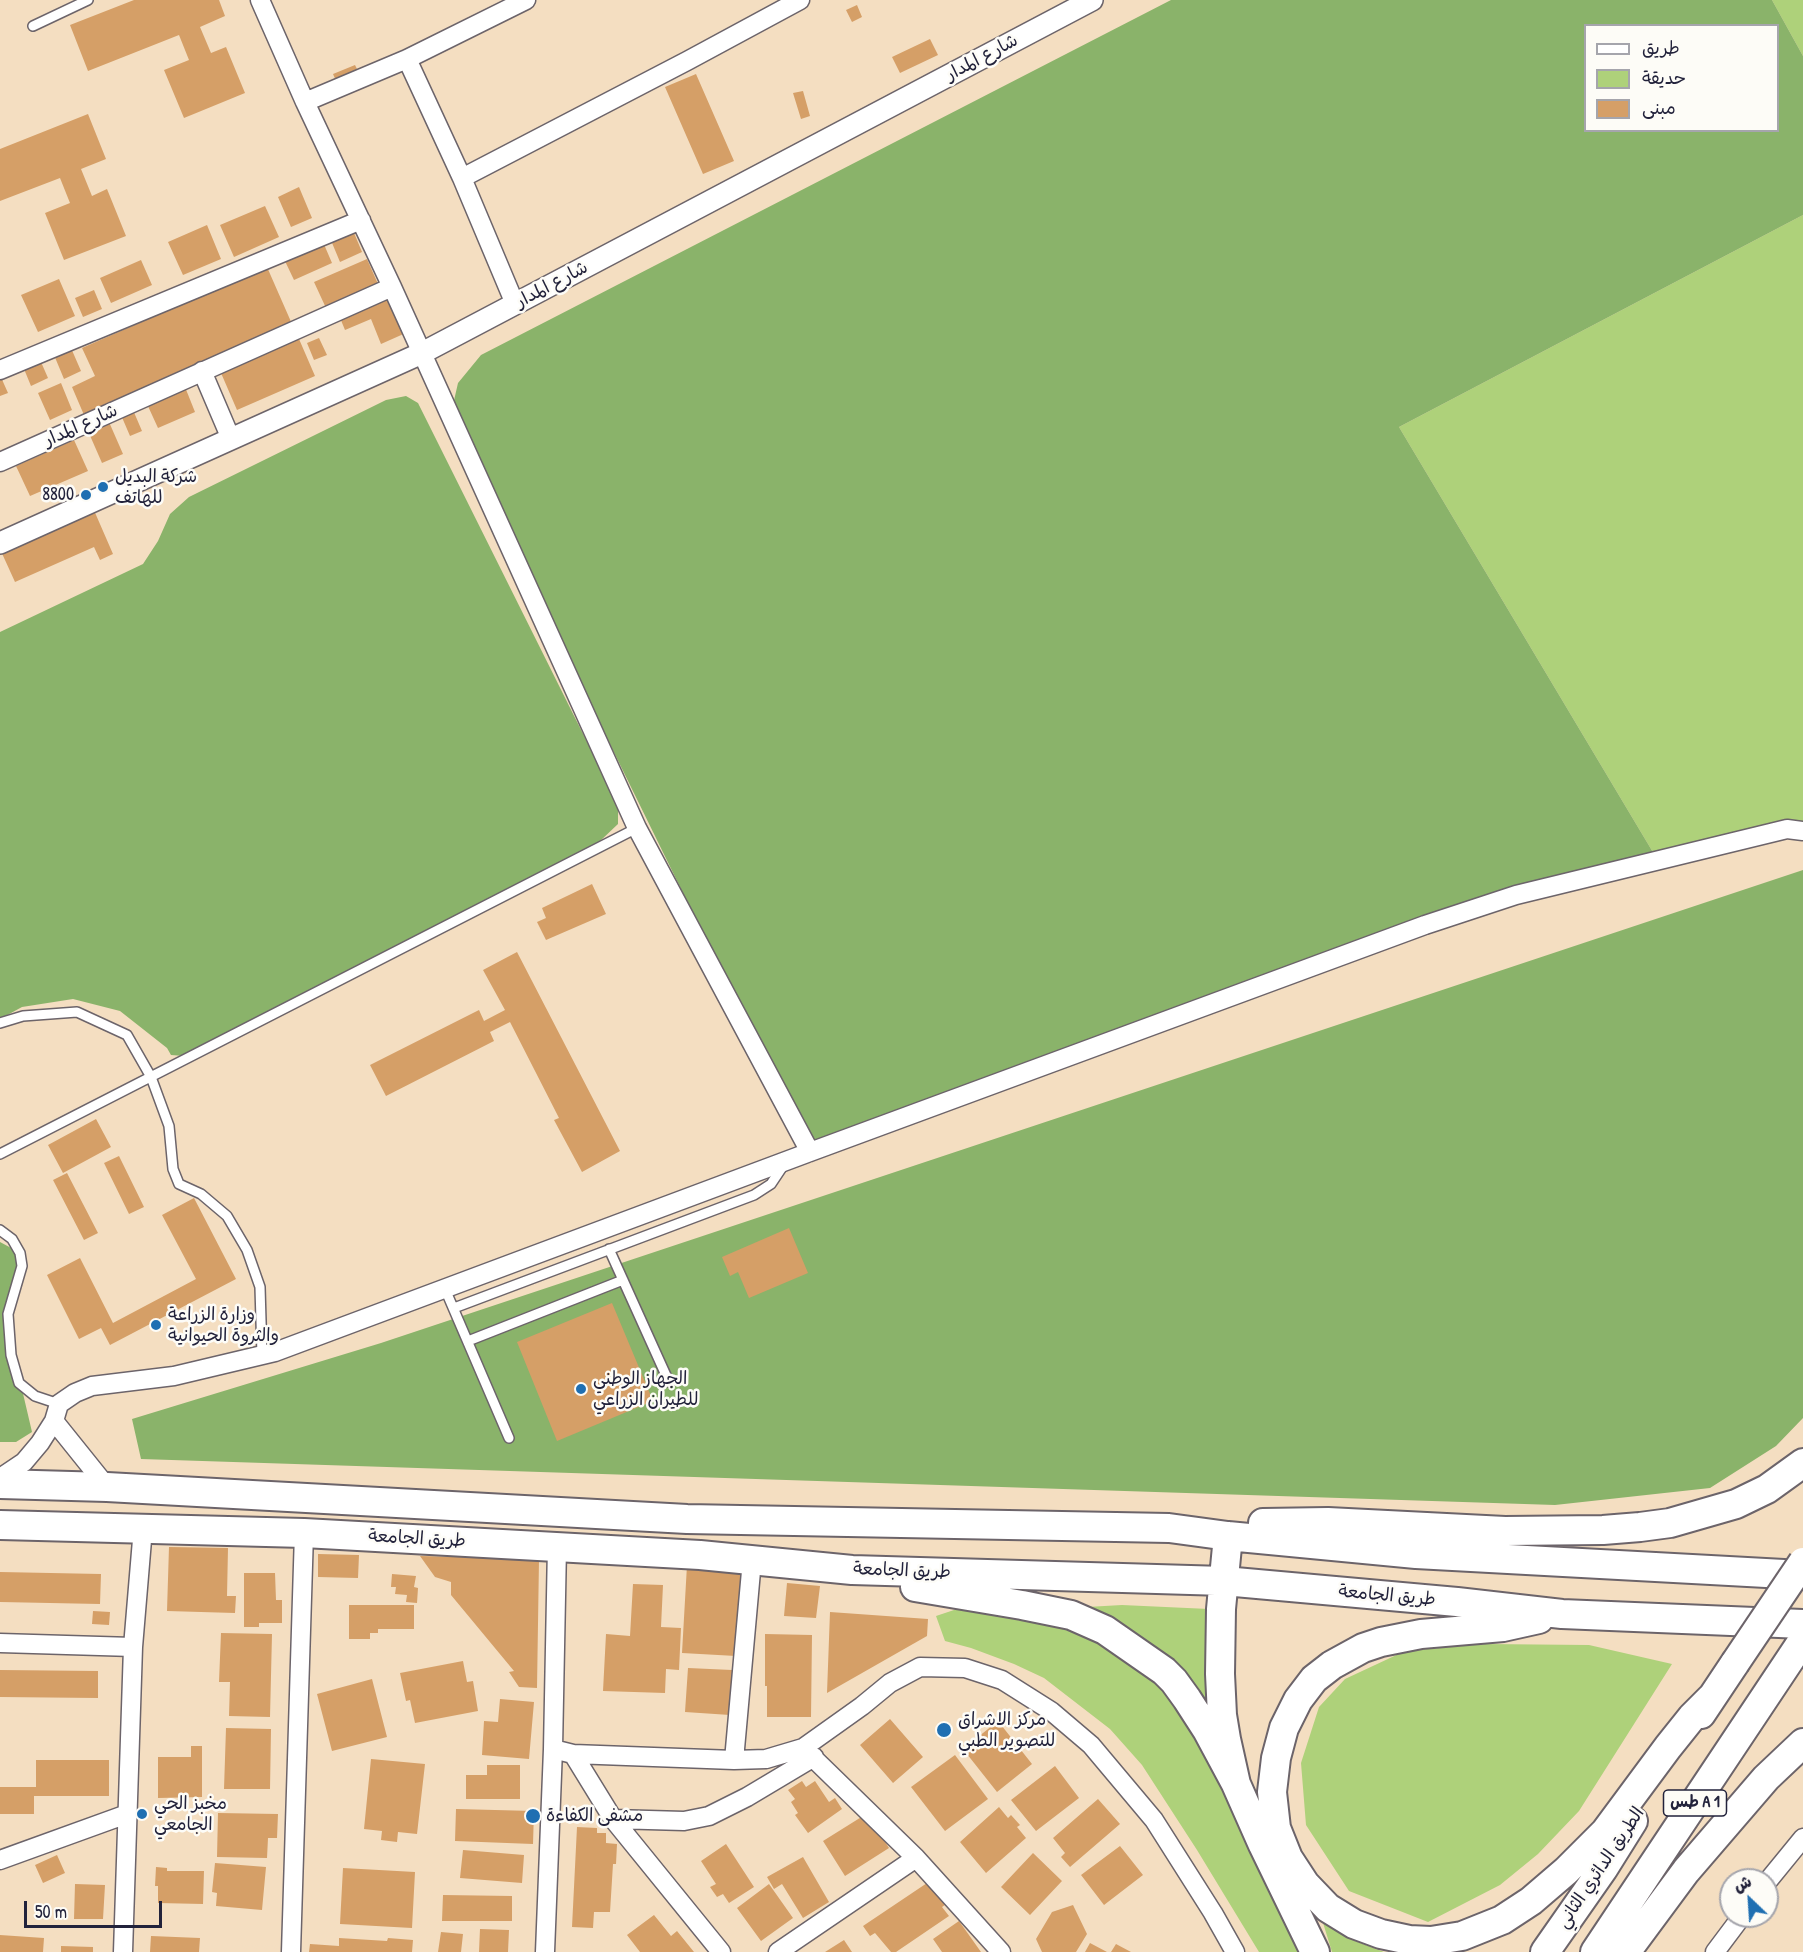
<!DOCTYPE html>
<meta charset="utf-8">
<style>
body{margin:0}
#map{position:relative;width:1803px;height:1952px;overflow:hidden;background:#f4dec1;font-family:"Patrick Hand","Playpen Sans Arabic",sans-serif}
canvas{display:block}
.legend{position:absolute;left:1584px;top:24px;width:195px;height:108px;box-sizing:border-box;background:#fdfcf7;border:2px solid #a5a5ac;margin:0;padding:8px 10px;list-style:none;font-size:18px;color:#22223b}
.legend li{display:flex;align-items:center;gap:12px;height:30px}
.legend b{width:30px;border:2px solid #a5a5ac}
.north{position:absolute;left:1719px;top:1868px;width:60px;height:60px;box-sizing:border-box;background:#fdfcf7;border:2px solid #a5a5ac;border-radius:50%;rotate:335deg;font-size:16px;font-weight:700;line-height:24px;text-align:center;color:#22223b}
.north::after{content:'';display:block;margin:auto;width:21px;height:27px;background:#1f6fb2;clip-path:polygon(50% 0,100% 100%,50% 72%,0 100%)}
.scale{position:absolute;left:24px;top:1901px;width:138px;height:27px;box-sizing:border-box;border:3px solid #22223b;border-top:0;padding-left:8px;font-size:18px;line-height:21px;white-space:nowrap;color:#22223b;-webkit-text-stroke:4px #fdfcf7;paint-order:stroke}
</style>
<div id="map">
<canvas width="1803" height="1952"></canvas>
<ul class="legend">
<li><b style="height:8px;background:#fff"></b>طريق</li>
<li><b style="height:16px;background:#aed17a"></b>حديقة</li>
<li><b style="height:16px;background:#d59f67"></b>مبنى</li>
</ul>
<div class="north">ش</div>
<div class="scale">50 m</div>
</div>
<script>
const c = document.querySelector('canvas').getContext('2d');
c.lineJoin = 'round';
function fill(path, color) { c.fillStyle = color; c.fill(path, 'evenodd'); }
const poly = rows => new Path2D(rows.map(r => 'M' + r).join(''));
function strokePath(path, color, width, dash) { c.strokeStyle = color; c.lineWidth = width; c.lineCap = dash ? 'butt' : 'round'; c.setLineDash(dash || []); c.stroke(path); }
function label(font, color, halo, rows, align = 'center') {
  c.font = font + ' "Patrick Hand","Playpen Sans Arabic",sans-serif'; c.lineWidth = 5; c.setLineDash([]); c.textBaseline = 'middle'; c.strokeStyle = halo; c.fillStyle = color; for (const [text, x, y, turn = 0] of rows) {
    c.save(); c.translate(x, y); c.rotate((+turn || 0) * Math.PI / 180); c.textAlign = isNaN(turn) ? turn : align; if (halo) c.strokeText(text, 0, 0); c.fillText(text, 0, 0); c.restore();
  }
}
const green = poly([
 [1772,0,1803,0,1803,56],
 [1803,215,1803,831,1657,859,1399,427],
 [978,1602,1051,1617,1130,1655,1188,1717,1307,1952,1259,1952,1197,1850,1142,1765,1110,1729,1044,1678,1014,1664,971,1648,945,1641,936,1616],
 [1122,1605,1209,1609,1214,1722,1087,1607],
 [1485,1644,1589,1645,1672,1664,1579,1811,1538,1854,1500,1885,1428,1922,1349,1891,1306,1825,1301,1763,1319,1707,1345,1679,1405,1651],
 [1320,1913,1355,1941,1384,1952,1332,1952]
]);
const forest = poly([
 [1171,0,1772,0,1803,56,1803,215,1399,427,1657,859,1516,895,810,1152,450,418,458,383,481,355],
 [1586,26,1778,26,1778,130,1586,130],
 [406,396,418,403,618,804,618,824,599,842,184,1056,171,1055,167,1048,120,1011,73,999,22,1007,0,1019,0,632,143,564,158,541,170,514,189,497,386,400],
 [1803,870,1803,1418,1776,1446,1710,1488,1555,1505,141,1459,132,1419,381,1343],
 [0,1242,13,1249,20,1258,7,1307,10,1338,32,1432,16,1442,0,1442]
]);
const building = poly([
 [134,0,219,0,225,16,200,27,211,53,226,47,245,93,184,118,164,70,189,60,179,35,88,71,70,25],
 [857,5,862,17,852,22,846,10],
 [930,39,938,55,900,73,892,57],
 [355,65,359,73,337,83,333,74],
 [696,74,734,161,703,174,665,87],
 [803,91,810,116,801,119,793,93],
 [88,114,106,159,81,169,92,196,107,189,126,236,64,260,45,213,70,203,60,178,0,201,0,149],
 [299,187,312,218,291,227,278,197],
 [265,206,279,237,234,257,220,225],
 [207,225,221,259,183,275,168,242],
 [352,228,362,252,340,262,330,238],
 [323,242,332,263,294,280,284,259],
 [367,259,378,284,326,308,314,282],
 [141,260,152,285,111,303,100,278],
 [267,267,292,324,84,415,72,387,95,376,82,348],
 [59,279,75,316,38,332,21,295],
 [94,290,102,309,83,317,75,298],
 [390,291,408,332,381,344,371,319,345,330,338,313],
 [319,338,327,355,314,360,307,343],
 [299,339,315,376,237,410,221,373],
 [71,348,81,371,64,379,54,355],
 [41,362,48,378,31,386,24,369],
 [0,375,8,393,0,396],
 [61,383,72,410,50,420,38,393],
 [185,387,195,412,158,428,147,404],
 [133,410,142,431,130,436,121,415],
 [109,422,123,454,102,463,88,431],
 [74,440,88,471,30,496,16,466],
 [93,508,113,554,100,560,94,547,15,582,0,549],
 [592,884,606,914,546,940,537,922,546,918,542,908],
 [517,952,620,1151,582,1172,554,1120,559,1118,510,1022,490,1032,494,1041,386,1096,370,1065,479,1010,484,1021,505,1010,483,970],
 [96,1119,111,1147,63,1173,48,1145],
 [119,1156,144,1207,129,1214,104,1163],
 [67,1173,98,1233,84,1240,53,1180],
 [194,1198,236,1279,110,1345,101,1328,79,1339,47,1275,80,1258,113,1323,196,1279,162,1215],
 [789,1228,808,1273,749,1298,738,1272,730,1276,722,1257],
 [612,1303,653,1401,557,1441,517,1342],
 [169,1547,228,1548,227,1596,236,1596,235,1613,167,1611],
 [318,1554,359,1555,358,1578,318,1577],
 [420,1556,539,1559,537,1688,519,1687,509,1672,514,1671,451,1595,451,1582,435,1577],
 [687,1565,741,1568,736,1656,682,1653],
 [0,1572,101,1574,100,1604,0,1602],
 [244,1573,275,1573,276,1600,282,1600,282,1623,259,1623,259,1627,244,1627],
 [392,1574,416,1576,414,1587,418,1588,417,1603,406,1602,407,1595,395,1594,396,1587,391,1587],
 [787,1583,820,1586,816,1618,784,1616],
 [633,1584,663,1585,661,1627,681,1628,679,1670,666,1669,665,1693,603,1691,606,1634,630,1636],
 [349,1605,414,1605,414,1629,378,1629,378,1633,370,1633,370,1639,349,1639],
 [93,1611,110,1612,109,1625,92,1624],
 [830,1612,928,1619,927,1636,827,1693],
 [221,1633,272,1634,270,1717,229,1716,230,1682,219,1682],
 [765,1634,812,1635,811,1717,767,1717,767,1686,765,1686],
 [463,1661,467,1682,473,1681,478,1711,415,1723,410,1700,406,1701,400,1673],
 [688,1668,732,1670,730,1715,685,1712],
 [0,1670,98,1671,98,1698,0,1697],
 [372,1679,387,1737,332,1751,317,1694],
 [500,1699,534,1702,529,1759,482,1755,484,1721,498,1722],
 [890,1719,923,1757,893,1783,860,1745],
 [998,1721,1032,1764,997,1792,963,1749],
 [226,1728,271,1729,270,1789,224,1789],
 [191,1746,202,1746,202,1797,158,1798,158,1757,191,1757],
 [955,1755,988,1799,945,1831,911,1787],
 [371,1759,425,1764,417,1834,398,1832,397,1842,381,1840,382,1831,364,1829],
 [36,1760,109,1760,109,1796,34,1796,34,1814,0,1814,0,1787,36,1787],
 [487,1765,520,1765,520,1799,466,1799,466,1775,487,1775],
 [1055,1766,1079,1798,1036,1831,1011,1800],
 [802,1781,806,1787,815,1781,829,1802,835,1798,842,1809,808,1833,795,1815,798,1813,791,1802,795,1799,788,1790],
 [1098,1799,1120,1824,1070,1867,1061,1857,1065,1853,1053,1838],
 [999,1807,1008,1818,1011,1815,1020,1825,1017,1827,1026,1838,986,1873,960,1842],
 [456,1809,534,1811,533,1844,455,1841],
 [218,1813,278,1814,277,1838,268,1838,267,1858,217,1857],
 [863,1816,869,1825,873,1823,889,1848,845,1876,823,1841],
 [577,1827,597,1828,597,1833,606,1833,606,1843,617,1844,616,1864,613,1864,610,1912,594,1912,593,1928,572,1927],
 [726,1844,754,1887,729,1903,723,1894,717,1897,710,1887,716,1884,701,1861],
 [1120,1846,1143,1875,1104,1905,1081,1875],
 [463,1850,524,1855,522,1883,460,1878],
 [1033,1853,1062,1881,1030,1915,1001,1887],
 [57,1855,65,1873,43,1883,35,1865],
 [803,1857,829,1902,803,1918,782,1884,774,1889,767,1877],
 [215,1863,266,1867,262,1910,216,1906,217,1893,212,1892],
 [156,1867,167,1868,167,1871,204,1871,203,1904,158,1903,158,1886,155,1886],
 [343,1868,415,1872,412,1928,340,1924],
 [933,1879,949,1902,942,1907,949,1916,896,1952,891,1952,875,1933,870,1936,863,1926],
 [75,1884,105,1885,103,1919,74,1919],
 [769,1884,793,1918,761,1941,737,1908],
 [443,1895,512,1896,512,1921,442,1921],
 [1073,1905,1087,1934,1076,1952,1042,1952,1036,1939,1052,1912],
 [654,1915,671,1936,677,1931,694,1952,640,1952,627,1935],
 [959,1921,981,1952,942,1952,933,1939],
 [480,1929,509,1930,508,1952,479,1952],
 [441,1932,463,1934,461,1952,438,1952],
 [0,1935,44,1938,43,1952,0,1952],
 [151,1936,200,1938,199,1952,150,1952],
 [339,1938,387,1941,388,1938,413,1940,412,1952,309,1952,310,1944,339,1946],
 [844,1940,852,1952,825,1952],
 [1090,1943,1107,1952,1085,1952],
 [1116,1944,1131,1952,1111,1952],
 [61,1946,93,1947,93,1952,61,1952]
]);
const service = poly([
 [33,26,88,0],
 [0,1023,23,1016,77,1012,127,1035,151,1077,169,1126,173,1169,179,1184,201,1194,227,1216,247,1250,260,1287,262,1355],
 [0,1154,637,828],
 [0,1230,12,1239,20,1253,22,1266,8,1314,11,1355,19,1383,35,1396,59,1404],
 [609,1249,669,1382],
 [445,1289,509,1438],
 [454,1308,754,1195,771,1184,785,1163],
 [468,1341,623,1280]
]);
const minor = poly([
 [260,0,305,102,392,287,637,828,810,1152],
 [407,59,462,178,515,304],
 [305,102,407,59,526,0],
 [462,178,687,61,800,0],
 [0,370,361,220],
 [202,371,231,439],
 [0,462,392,287],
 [54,1421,107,1487],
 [0,1478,24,1462,40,1443,54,1421,59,1404,75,1393,92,1386,174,1376,275,1352,810,1152,1425,925,1516,895,1787,829,1803,831],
 [0,1643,133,1647],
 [803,1748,916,1858,1001,1952],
 [553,1749,573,1754,734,1760,766,1759,803,1748,862,1706,890,1683,920,1667,965,1668,1002,1680,1051,1711,1091,1745,1154,1820,1213,1913,1235,1952],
 [573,1754,613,1819,721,1952],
 [734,1760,752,1560],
 [613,1819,684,1821,709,1816,747,1797,814,1757],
 [0,1860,127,1814],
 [1767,1882,1803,1838],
 [123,1952,133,1647,143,1528],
 [291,1952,304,1533],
 [545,1952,553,1749,557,1546],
 [778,1952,916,1858],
 [1715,1952,1742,1916]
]);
const tertiary = poly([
 [0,543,422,353,1092,0]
]);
const trunk = poly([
 [0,1484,107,1487,687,1519,1169,1528,1228,1536,1416,1554,1803,1575],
 [1263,1523,1328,1522,1505,1531,1603,1530,1640,1527,1670,1523,1736,1504,1767,1489,1803,1463],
 [0,1525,304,1533,700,1555,852,1570,1224,1581,1457,1602,1562,1614,1803,1624],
 [1228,1536,1221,1609,1220,1674,1222,1715,1226,1739,1236,1784,1263,1845,1315,1952],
 [915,1587,1022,1605,1071,1615,1105,1630,1164,1671,1174,1681,1187,1699,1207,1730,1236,1784],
 [1539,1619,1503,1627,1421,1634,1381,1642,1363,1648,1332,1665,1314,1679,1298,1700,1284,1728,1276,1758,1272,1792,1276,1828,1288,1858,1305,1884,1328,1908,1354,1924,1381,1934,1409,1940,1431,1941,1462,1936,1502,1920,1531,1901,1566,1871,1605,1832,1668,1747,1692,1717,1711,1698],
 [1701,1714,1735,1663],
 [1545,1952,1603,1869,1633,1821],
 [1595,1952,1803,1640],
 [1626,1952,1686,1871,1766,1778,1803,1743]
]);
const trunkBridge = poly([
 [1735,1663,1803,1562]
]);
const markers = [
 [103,487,6,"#1f6fb2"],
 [86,495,6,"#1f6fb2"],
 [156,1325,6,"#1f6fb2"],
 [581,1389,6,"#1f6fb2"],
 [944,1730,8,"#1f6fb2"],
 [142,1814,6,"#1f6fb2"],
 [533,1816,8,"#1f6fb2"]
];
const shields = [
 [1695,1803,63]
];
const shieldNames = [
 ["طس A 1",1695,1803]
];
const streetNames = [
 ["شارع المدار",982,58,-28],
 ["شارع المدار",552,285,-28],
 ["شارع المدار",81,426,-24],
 ["طريق الجامعة",417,1539,3],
 ["طريق الجامعة",902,1571,2],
 ["طريق الجامعة",1387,1596,5],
 ["الطريق الدائري الثاني",1601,1868,-56]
];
const poiNames = [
 ["شركة البديل",115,477],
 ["للهاتف",115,498],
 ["8800",74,495,"right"],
 ["وزارة الزراعة",168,1315],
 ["والثروة الحيوانية",168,1336],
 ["الجهاز الوطني",593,1379],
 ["للطيران الزراعي",593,1400],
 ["مركز الاشراق",958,1720],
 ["للتصوير الطبي",958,1741],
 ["مخبز الحي",154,1804],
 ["الجامعي",154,1825],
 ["مشفى الكفاءة",546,1816]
];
fill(green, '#aed17a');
fill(forest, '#8ab36a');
fill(building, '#d59f67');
strokePath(service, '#6c646a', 12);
strokePath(minor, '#6c646a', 21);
strokePath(tertiary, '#6c646a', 24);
strokePath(trunk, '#6c646a', 32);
strokePath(service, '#fff', 9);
strokePath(minor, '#fff', 18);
strokePath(tertiary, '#fff', 21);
strokePath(trunk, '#fff', 28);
strokePath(trunkBridge, '#6c646a', 32, []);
strokePath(trunkBridge, '#fff', 28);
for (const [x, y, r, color] of markers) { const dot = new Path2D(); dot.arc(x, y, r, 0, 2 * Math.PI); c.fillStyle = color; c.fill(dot); strokePath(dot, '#fdfcf7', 2); }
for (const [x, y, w] of shields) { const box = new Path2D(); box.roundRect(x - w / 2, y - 13, w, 26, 4.5); c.fillStyle = '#fdfcf7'; c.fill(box); strokePath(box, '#22223b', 1.5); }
label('bold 16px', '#22223b', null, shieldNames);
label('18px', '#22223b', '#fdfcf7', streetNames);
label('18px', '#22223b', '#fdfcf7', poiNames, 'left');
</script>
